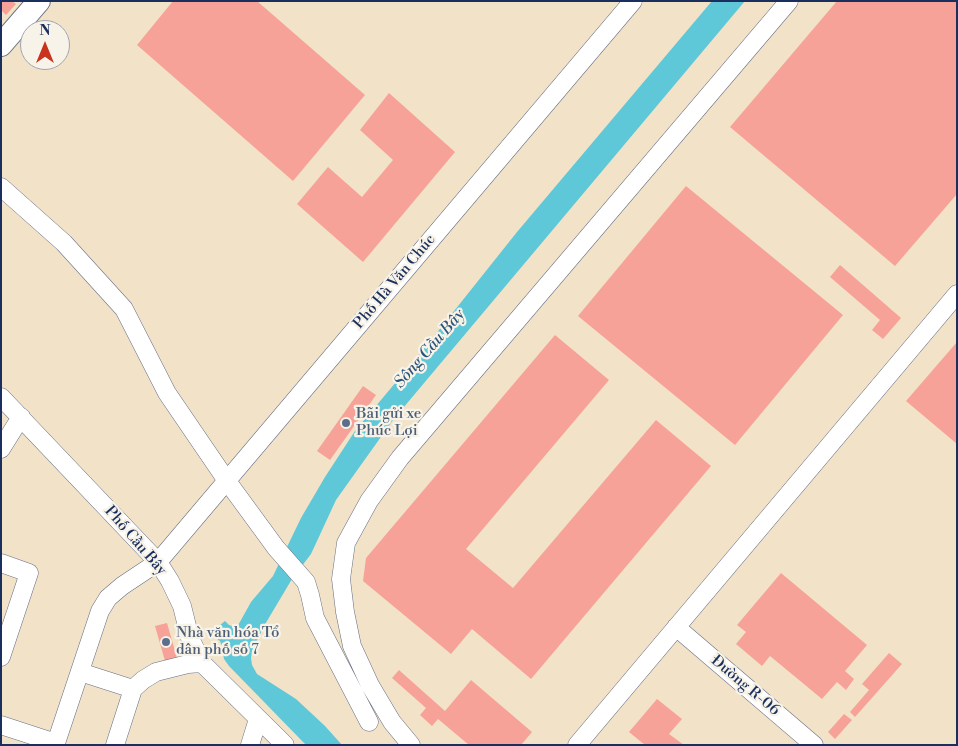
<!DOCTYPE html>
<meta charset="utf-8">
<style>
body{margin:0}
#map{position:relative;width:958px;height:746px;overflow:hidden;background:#f2e2c7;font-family:"Libre Bodoni",serif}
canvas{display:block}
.frame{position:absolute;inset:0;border:2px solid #1b2f5e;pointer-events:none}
.north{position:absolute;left:20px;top:20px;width:50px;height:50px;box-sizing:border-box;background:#f7f3e8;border:1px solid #9fa5b1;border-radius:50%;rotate:0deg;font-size:14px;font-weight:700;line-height:20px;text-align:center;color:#1b2f5e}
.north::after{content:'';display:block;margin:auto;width:18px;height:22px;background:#c8321e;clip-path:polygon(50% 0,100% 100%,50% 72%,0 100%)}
</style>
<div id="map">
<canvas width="958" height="746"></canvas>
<div class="frame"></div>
<div class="north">N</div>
</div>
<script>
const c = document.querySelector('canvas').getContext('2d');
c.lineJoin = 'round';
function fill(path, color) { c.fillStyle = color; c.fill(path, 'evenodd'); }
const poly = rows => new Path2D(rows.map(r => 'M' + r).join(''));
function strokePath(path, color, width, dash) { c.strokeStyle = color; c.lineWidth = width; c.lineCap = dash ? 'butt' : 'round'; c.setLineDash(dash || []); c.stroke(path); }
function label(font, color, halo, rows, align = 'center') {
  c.font = font + ' "Libre Bodoni",serif'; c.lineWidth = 4.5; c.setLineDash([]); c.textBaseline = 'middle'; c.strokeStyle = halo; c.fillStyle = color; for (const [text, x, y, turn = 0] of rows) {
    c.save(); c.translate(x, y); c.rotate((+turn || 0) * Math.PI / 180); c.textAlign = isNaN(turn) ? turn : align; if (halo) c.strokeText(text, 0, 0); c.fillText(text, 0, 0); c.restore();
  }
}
const water = poly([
 [712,1,745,1,393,420,336,500,311,554,292,579,264,626,252,651,251,658,252,665,257,674,296,699,325,726,342,745,306,745,229,666,224,659,222,646,220,641,214,637,214,630,225,621,229,625,235,627,236,629,251,602,273,576,301,518,325,477,355,431,427,345,517,232]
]);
const building = poly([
 [1,1,12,1,16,4,6,15,1,10],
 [173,1,257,1,365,95,293,181,137,45],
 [837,1,957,1,957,194,895,266,730,127],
 [389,93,455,152,363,262,297,204,328,167,362,197,393,160,360,130],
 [686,186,843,315,735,445,578,316],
 [840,265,901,318,883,339,872,330,880,320,830,277],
 [555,335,609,380,466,549,513,588,656,420,711,466,531,679,472,629,451,654,363,581,366,558],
 [957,342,957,444,906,401],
 [363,386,376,395,330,460,317,451],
 [781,573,867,645,845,671,854,679,846,690,837,682,822,699,770,656,762,666,736,644,746,632,737,625],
 [167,623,177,658,165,661,155,626],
 [889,653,902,664,855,717,850,712,869,690,862,684],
 [399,670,445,711,471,680,532,732,521,745,469,745,438,719,432,726,420,715,426,708,392,678],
 [657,699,682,719,669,734,684,745,645,745,629,732],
 [844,714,852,720,835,739,828,732]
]);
const minor = poly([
 [1,187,64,243,124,309,167,393,227,481,276,548,306,582,310,595,315,618,369,722],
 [1,397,158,562,170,581,182,606,190,638,202,663,285,745],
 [1,449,21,417],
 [1,563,29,573,1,657],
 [676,627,814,745],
 [80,672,133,689],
 [1,725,56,743,56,745],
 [56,743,100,611,108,598,122,586,158,562,633,1],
 [115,745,133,689,143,680,156,672,188,664,202,663],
 [250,745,258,719],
 [411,745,392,722,370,685,352,646,345,612,341,579,346,543,369,501,400,458,789,1],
 [577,745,957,294]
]);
const major = poly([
 [1,45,39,1]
]);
const markers = [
 [346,423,5,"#5c6f8a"],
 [166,642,5,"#5c6f8a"]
];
const streetNames = [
 ["Phố Hà Văn Chúc",395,282,-50],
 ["Phố Cầu Bây",135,541,49],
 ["Đường R-06",745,686,40]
];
const serviceNames = [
 ["Bãi gửi xe",356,414],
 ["Phúc Lợi",356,431],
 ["Nhà văn hóa Tổ",176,633],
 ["dân phố số 7",176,650]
];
const waterNames = [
 ["Sông Cầu Bây",430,349,-49]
];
fill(water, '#5ec8d8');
fill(building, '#f7a298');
strokePath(minor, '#666e83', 19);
strokePath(major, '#666e83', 24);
strokePath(minor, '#fff', 18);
strokePath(major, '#fff', 22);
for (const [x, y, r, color] of markers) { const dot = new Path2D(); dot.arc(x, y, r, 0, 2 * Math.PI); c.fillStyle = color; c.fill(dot); strokePath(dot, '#f7f3e8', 2); }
label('15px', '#1b2f5e', '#f7f3e8', streetNames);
label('15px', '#4e5e75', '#f7f3e8', serviceNames, 'left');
label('italic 16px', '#2c557c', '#f7f3e8', waterNames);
</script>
